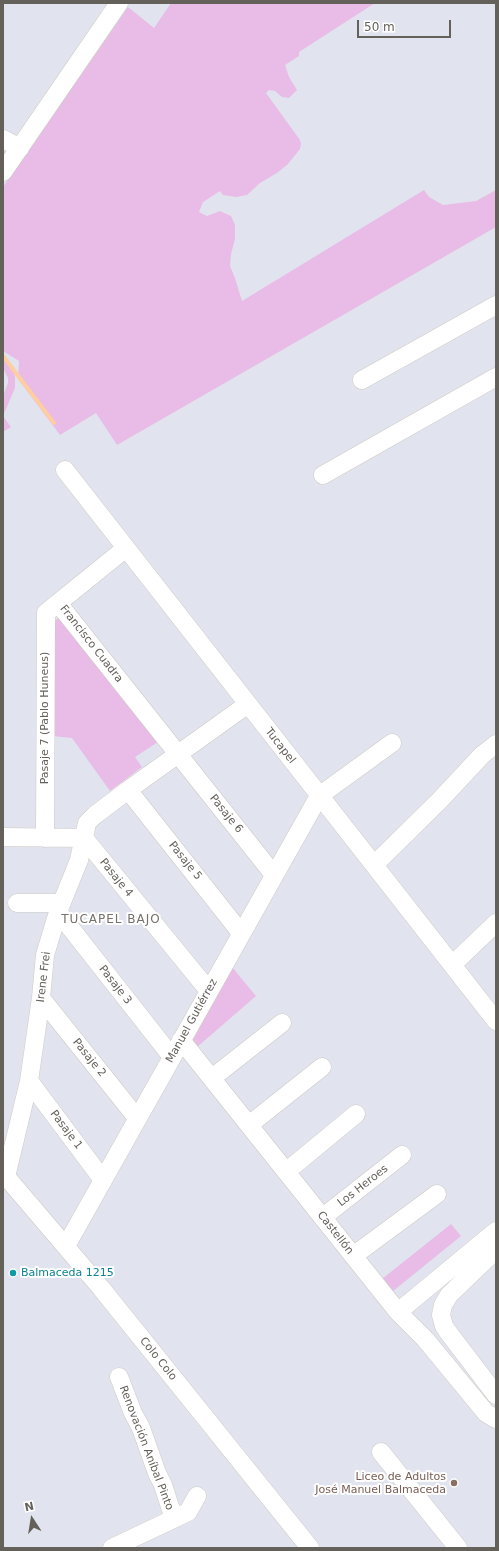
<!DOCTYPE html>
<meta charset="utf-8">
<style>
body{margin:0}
#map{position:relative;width:499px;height:1551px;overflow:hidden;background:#e1e4ee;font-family:"DejaVu Sans",sans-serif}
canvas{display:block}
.frame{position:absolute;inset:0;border:4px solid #64605a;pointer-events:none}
.north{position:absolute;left:12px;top:1499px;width:40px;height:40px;-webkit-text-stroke:3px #fff;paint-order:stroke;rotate:348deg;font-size:11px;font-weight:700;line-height:16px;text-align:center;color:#64605a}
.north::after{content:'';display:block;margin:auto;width:14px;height:18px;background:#64605a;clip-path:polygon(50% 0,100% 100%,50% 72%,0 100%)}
.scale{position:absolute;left:357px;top:20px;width:94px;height:18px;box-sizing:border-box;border:2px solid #64605a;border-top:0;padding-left:5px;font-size:12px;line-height:14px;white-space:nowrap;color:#64605a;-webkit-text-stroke:3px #fff;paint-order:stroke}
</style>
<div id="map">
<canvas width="499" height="1551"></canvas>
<div class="frame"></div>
<div class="north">N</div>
<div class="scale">50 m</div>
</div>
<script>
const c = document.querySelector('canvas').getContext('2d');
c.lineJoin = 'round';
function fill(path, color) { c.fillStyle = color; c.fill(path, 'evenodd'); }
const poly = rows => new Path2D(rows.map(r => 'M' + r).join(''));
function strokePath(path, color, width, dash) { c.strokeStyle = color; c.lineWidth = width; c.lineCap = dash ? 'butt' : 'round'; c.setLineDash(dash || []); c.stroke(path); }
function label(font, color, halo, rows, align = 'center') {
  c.font = font + ' "DejaVu Sans",sans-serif'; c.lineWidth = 4; c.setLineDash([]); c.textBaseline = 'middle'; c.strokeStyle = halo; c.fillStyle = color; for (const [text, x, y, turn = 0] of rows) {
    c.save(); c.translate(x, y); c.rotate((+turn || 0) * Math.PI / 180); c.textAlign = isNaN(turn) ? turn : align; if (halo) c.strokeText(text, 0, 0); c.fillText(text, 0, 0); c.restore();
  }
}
const green = poly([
 [171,3,375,3,299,52,299,56,285,65,289,77,297,90,289,98,282,97,275,91,269,90,266,93,300,140,301,144,300,149,288,164,277,173,260,183,247,195,236,197,223,195,220,191,203,202,199,212,207,216,220,211,231,216,235,225,235,239,231,254,230,266,235,278,242,301,424,190,429,197,443,205,476,201,496,190,496,227,117,445,96,413,60,435,18,379,19,361,3,351,3,187,128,7,154,28],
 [3,356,13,367,15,377,15,388,3,416,11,427,3,432,3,396,8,383,8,378,3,368],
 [60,617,158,742,135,757,142,767,110,791,72,738,52,736,51,623],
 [232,967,256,996,196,1048,190,1041],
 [451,1224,461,1236,387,1296,377,1283]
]);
const stream = poly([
 [3,356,54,423]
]);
const minor = poly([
 [3,139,20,148],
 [3,172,119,3],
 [362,380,496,305],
 [65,470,496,1021],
 [323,475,496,377],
 [126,548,58,603,274,875],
 [128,790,241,933],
 [3,837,84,838,209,991],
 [45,838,46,613,58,603],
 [374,865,440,800,482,755,496,744],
 [17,903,62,903],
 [58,912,172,1057],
 [452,965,496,923],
 [41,998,137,1118],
 [181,1040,398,1312,425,1339,486,1413,496,1419],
 [212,1078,282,1023],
 [29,1081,103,1180],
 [249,1125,322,1067],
 [287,1171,356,1114],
 [3,1173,101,1288,310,1548],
 [6,1177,29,1081,41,998,45,955,58,912,79,860,87,823,95,815,128,790,248,704],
 [323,1217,402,1155],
 [66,1246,319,796,392,743],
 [496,1250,449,1295,443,1305,441,1315,444,1326,448,1332,496,1395],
 [353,1256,437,1194],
 [398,1312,496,1231],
 [119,1377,133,1413,141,1428,157,1473,163,1485,174,1519],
 [381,1452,458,1548],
 [112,1548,188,1512,197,1496]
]);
const markers = [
 [13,1273,4,"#0f9aa8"],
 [454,1483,4,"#8d6e63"]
];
const streetNames = [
 ["Francisco Cuadra",91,644,52],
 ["Pasaje 7 (Pablo Huneus)",45,718,-90],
 ["Tucapel",280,746,52],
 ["Pasaje 6",226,814,51],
 ["Pasaje 5",185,861,51],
 ["Pasaje 4",116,878,51],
 ["Irene Frei",44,977,-83],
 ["Pasaje 3",115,985,52],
 ["Manuel Gutiérrez",192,1021,-61],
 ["Pasaje 2",89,1058,51],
 ["Pasaje 1",66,1130,53],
 ["Los Heroes",363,1186,-38],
 ["Castellón",335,1233,52],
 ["Colo Colo",158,1359,51],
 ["Renovación Aníbal Pinto",146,1448,69]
];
const cultureNames = [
 ["Balmaceda 1215",21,1273]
];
const educationNames = [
 ["Liceo de Adultos",446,1477],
 ["José Manuel Balmaceda",446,1490]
];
const neighbourhoodNames = [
 ["TUCAPEL BAJO",111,920]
];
fill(green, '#e8bce6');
strokePath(stream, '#ffcda0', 4);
strokePath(minor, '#cecbc5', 19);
strokePath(minor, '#fff', 18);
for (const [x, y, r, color] of markers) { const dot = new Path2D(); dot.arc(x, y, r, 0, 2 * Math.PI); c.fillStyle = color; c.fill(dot); strokePath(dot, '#fff', 1.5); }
label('11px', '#64605a', '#fff', streetNames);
label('11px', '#0d838f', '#fff', cultureNames, 'left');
label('11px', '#785e54', '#fff', educationNames, 'right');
c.letterSpacing = '1px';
label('12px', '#76716b', '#fff', neighbourhoodNames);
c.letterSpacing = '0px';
</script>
